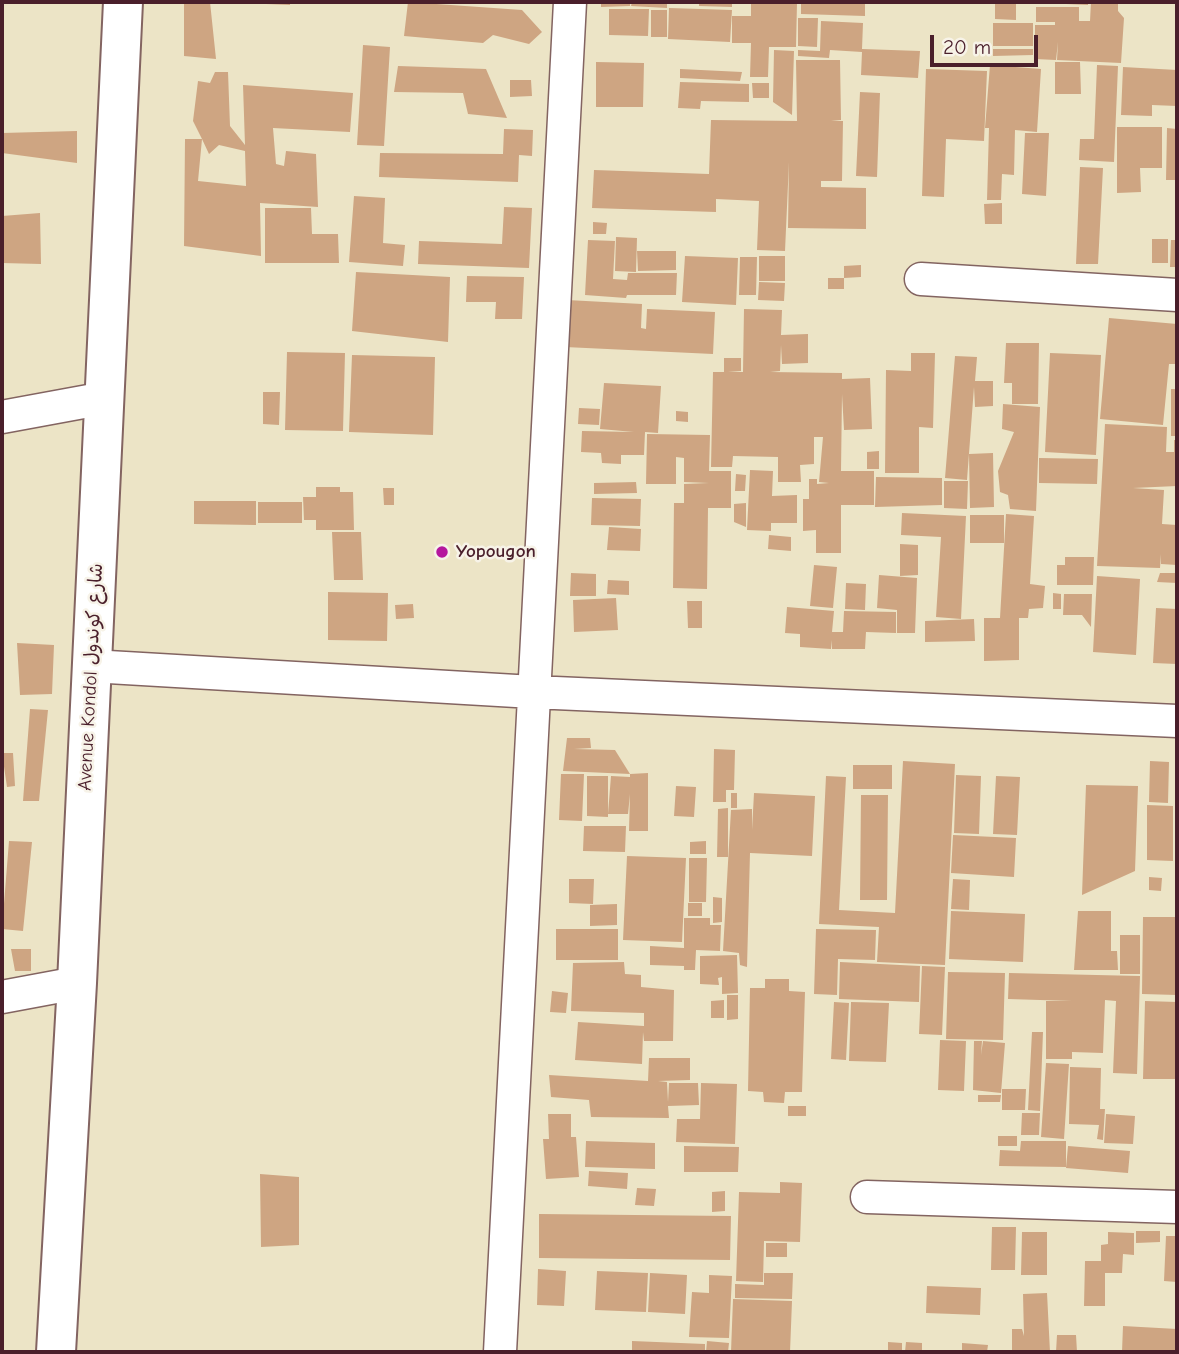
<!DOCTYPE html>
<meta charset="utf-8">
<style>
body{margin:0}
#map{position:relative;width:1179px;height:1354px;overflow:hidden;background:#ece4c6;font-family:"Comic Neue",sans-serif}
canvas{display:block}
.frame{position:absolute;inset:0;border:4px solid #4a1f2b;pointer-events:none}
.scale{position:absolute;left:930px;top:35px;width:108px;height:32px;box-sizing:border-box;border:4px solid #4a1f2b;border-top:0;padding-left:9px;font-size:21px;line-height:24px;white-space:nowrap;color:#4a1f2b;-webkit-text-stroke:5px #f7f3e8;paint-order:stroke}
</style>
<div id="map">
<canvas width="1179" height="1354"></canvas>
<div class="frame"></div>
<div class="scale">20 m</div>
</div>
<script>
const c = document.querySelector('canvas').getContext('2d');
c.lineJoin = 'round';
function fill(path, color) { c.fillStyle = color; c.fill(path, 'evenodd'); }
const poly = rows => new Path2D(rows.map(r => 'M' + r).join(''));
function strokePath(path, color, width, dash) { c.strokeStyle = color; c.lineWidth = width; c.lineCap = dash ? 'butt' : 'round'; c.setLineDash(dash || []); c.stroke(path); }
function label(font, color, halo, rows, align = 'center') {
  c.font = font + ' "Comic Neue","Playpen Sans Arabic",sans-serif'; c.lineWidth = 5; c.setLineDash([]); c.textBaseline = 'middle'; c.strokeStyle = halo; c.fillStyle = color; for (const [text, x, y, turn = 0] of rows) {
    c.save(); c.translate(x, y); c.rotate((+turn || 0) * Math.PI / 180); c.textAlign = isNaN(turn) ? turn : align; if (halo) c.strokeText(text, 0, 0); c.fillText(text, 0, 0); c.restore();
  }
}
const building = poly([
 [184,2,210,2,216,59,184,56],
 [266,2,290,2,290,5,266,4],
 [408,2,522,10,542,32,529,44,493,35,483,43,404,36],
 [601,2,630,2,630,6,601,7],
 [632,2,667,2,667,8,631,6],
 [699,2,732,2,732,7,699,6],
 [801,2,865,2,865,16,801,14],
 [995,2,1016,2,1016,20,995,19],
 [1066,2,1088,2,1088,5,1066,4],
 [1091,2,1118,2,1118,11,1124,18,1121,63,1057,60,1058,42,1056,60,1035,59,1035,25,1055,25,1055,22,1036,22,1036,7,1079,7,1079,21,1090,21],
 [751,3,797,3,796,47,769,47,768,77,750,77,751,43,732,43,732,16,751,16],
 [669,8,732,10,730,42,668,39],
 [609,9,649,9,648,36,609,35],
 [651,10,667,10,667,37,651,37],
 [798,18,818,18,817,47,798,46],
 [821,21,863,23,862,49,920,51,918,78,861,75,862,52,830,50,829,58,798,56,798,50,820,51],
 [993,23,1033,23,1033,46,993,46],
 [363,45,390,47,384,146,357,145],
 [993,49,1033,49,1033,55,993,56],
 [774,50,794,51,792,115,773,102],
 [796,60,840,60,841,120,831,121,843,121,842,181,821,181,821,187,866,188,866,229,788,228,789,162,785,251,757,250,759,201,716,199,716,212,592,208,594,170,709,174,711,120,797,121],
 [596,62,644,63,643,107,596,107],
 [1055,62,1080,62,1081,94,1055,94],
 [990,65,1041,69,1037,132,1015,130,1014,175,1002,174,1001,200,987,200,989,128,985,128],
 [1097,65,1118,66,1114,162,1079,160,1080,139,1094,139],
 [398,66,486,69,507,118,468,114,463,93,394,92],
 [1123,67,1177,70,1177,106,1152,105,1152,116,1121,115],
 [680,69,742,72,740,81,680,78],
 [926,69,987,71,984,141,946,139,944,197,922,196],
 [215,72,228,72,230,126,245,145,243,85,353,93,350,132,273,128,276,164,284,166,286,151,316,154,318,207,260,203,261,256,184,246,185,139,202,139,193,121,198,81,210,83],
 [202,139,209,154,219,145,245,151,246,186,198,181],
 [510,80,531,80,532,96,510,97],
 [680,82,749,84,749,102,701,101,700,109,678,108],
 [752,83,769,83,769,98,753,98],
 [860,92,880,93,877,177,856,176],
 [1117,127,1162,127,1162,168,1140,168,1141,192,1117,193],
 [1167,128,1177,129,1177,180,1166,180],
 [504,129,533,130,532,156,519,155,518,182,379,177,380,153,503,154],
 [77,131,77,163,2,153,2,133],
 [1025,133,1049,133,1046,196,1022,194],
 [1080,167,1103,168,1098,264,1076,264],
 [354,196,385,198,383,243,405,245,403,266,349,262],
 [1002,203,1002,224,985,224,984,204],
 [504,207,532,208,529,268,418,264,419,241,502,244],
 [265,208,311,208,312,234,338,234,339,263,265,263],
 [40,213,41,264,2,263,2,216],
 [593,222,607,223,606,234,593,234],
 [616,237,637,238,636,272,615,271],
 [1152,239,1168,239,1168,263,1152,263],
 [588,240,615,241,613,279,627,280,628,273,677,273,676,295,627,295,626,298,585,295],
 [1171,240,1177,240,1177,267,1170,267],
 [637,251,676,251,676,270,638,271],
 [685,256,738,258,736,305,682,302],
 [759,256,785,256,785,281,759,281],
 [740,257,757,257,756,295,739,295],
 [861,265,861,277,844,278,844,266],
 [356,272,450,277,448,342,352,331],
 [467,276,524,277,522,319,495,319,496,302,466,302],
 [828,278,844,278,844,289,828,289],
 [759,282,785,283,784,301,758,300],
 [567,300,642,304,641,328,646,329,647,309,715,312,713,354,565,347],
 [744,309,782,310,781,335,808,334,808,363,782,364,781,345,780,371,770,372,842,373,842,379,870,378,872,429,844,430,842,394,841,471,874,471,874,505,841,505,841,553,816,553,816,530,803,531,803,499,809,499,809,479,817,479,817,484,829,483,819,482,823,437,814,437,814,464,800,465,801,482,778,482,778,457,733,456,732,467,711,467,713,372,724,372,724,358,741,358,741,371,728,372,743,372],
 [1109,318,1177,324,1177,364,1169,364,1163,425,1100,419],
 [1006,343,1039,343,1038,404,1012,404,1012,383,1004,383],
 [287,352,345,353,343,431,285,430],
 [911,353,935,353,933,428,919,427,919,473,885,473,886,370,911,371],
 [1050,353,1101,355,1096,455,1045,452],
 [352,355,435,357,433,435,349,432],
 [955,356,977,357,975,381,993,381,993,406,975,407,974,387,967,480,945,478],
 [604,383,661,386,658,433,645,432,644,455,621,455,621,464,602,463,601,453,581,452,582,431,634,432,600,429],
 [1171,389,1177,389,1177,436,1171,436],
 [263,392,280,392,279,425,263,424],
 [1003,404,1040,407,1036,511,1010,509,1008,495,1000,492,998,471,1014,432,1002,429],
 [579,408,600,409,599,425,578,424],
 [676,411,688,412,688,422,676,421],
 [1105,424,1167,427,1166,452,1174,452,1174,440,1177,440,1177,486,1133,488,1164,490,1162,524,1177,525,1177,565,1161,564,1161,554,1160,568,1097,566],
 [647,434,710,435,709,471,731,471,731,508,708,508,707,589,673,588,674,503,684,503,684,484,709,483,684,482,684,458,676,457,676,484,646,484],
 [879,451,879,469,867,469,867,452],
 [993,453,994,507,970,508,969,454],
 [1039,458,1098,459,1097,484,1039,483],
 [750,470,773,471,772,496,797,495,797,523,771,523,771,531,747,530],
 [736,474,746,475,745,491,735,491],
 [876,477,942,478,942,505,875,507],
 [944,481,968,481,967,509,944,508],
 [636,482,637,493,594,494,594,483],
 [316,487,340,487,340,492,353,492,354,530,316,530,316,520,304,520,303,497,316,497],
 [383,488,394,488,394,505,384,505],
 [592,498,641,499,640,526,591,525],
 [194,501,256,501,256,525,194,524],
 [258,502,302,502,302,523,258,523],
 [746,503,746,527,734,522,734,504],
 [902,513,966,516,961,619,936,617,941,537,901,535],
 [1006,514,1034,516,1030,584,1045,586,1043,608,1029,609,1028,618,1019,618,1019,660,984,661,984,618,1000,618],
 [970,515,1004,515,1004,543,970,543],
 [609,527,641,529,640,551,607,550],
 [332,532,361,532,363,580,334,580],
 [769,535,791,537,791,551,768,549],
 [900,544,918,545,918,575,900,576],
 [1065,557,1094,557,1093,585,1057,585,1057,565,1065,565],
 [814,565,837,567,833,608,810,606],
 [571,573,596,574,596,596,570,596],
 [1160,573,1177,573,1177,583,1157,582],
 [879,575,917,578,915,633,897,633,897,610,877,608],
 [1097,576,1140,579,1136,655,1093,652],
 [608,580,629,581,629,595,607,594],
 [846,583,866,584,865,610,845,609],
 [328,592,388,593,387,641,328,640],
 [1053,593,1061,594,1061,609,1053,609],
 [1064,594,1092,594,1091,627,1082,615,1063,615],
 [616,598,618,630,574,632,573,600],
 [687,601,702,601,702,628,688,628],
 [413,604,414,618,396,619,395,605],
 [787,607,834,611,832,632,843,632,844,611,896,612,896,633,866,632,865,649,832,649,832,640,831,649,800,647,800,634,785,633],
 [1156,608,1177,609,1177,664,1153,663],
 [974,619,975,641,925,642,925,621],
 [17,643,54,645,52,694,20,695],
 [30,709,48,710,39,801,23,801],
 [567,738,590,738,591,748,574,749,615,750,630,774,648,773,648,831,629,831,630,794,628,814,608,814,611,776,630,777,630,774,563,771],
 [714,749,735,750,734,790,726,790,726,802,713,802],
 [2,753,13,753,15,786,7,787],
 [903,761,955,764,945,965,877,962,879,927,819,924,826,776,846,777,839,910,895,913],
 [1150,761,1169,762,1168,803,1149,802],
 [853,765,892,765,892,789,853,789],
 [561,774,584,774,582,821,559,820],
 [956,775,981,776,979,834,954,833],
 [587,776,608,776,608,817,587,816],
 [996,776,1020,777,1017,835,993,834],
 [1086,785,1138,786,1135,871,1082,895],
 [676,786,696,787,694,817,674,816],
 [731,793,737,793,737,808,731,808],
 [754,793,815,796,812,856,750,853,747,967,740,965,739,953,723,951,731,810,752,809,752,830],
 [861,795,888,795,887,900,860,900],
 [1147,805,1173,806,1173,861,1147,860],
 [728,808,728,857,717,857,718,809],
 [584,826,626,826,625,852,583,851],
 [953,835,1016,838,1014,877,951,873],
 [9,841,32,842,23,931,2,929],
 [706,841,706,854,690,854,690,842],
 [627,856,686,858,682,942,623,940],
 [689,858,707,858,706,902,689,902],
 [1149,877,1162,878,1161,891,1149,890],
 [569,879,594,879,593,904,569,903],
 [953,879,970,880,969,910,951,909],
 [713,897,722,898,722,922,713,923],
 [688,903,702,903,702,916,688,916],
 [617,904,617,925,590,926,590,905],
 [951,911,1025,914,1023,962,949,959],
 [1078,911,1111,911,1111,951,1117,951,1118,970,1074,970],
 [1143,917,1177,917,1177,995,1142,994],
 [684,918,710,918,710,925,721,925,720,951,696,950,695,970,684,970,684,966,650,965,650,946,684,948],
 [556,929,618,929,618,960,556,960],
 [816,929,876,930,875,960,838,959,837,995,814,994],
 [1120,935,1140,935,1140,974,1120,974],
 [11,949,31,949,31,971,15,971],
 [737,955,738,993,722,994,722,977,718,978,719,985,700,984,700,956],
 [624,962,625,974,641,975,641,987,674,990,673,1041,644,1041,643,1032,642,1064,575,1060,578,1022,644,1026,644,1013,571,1011,573,963],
 [840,962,920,966,919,1002,839,999],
 [922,966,945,967,942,1035,919,1034],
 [948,972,1005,973,1003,1040,946,1039],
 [1009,973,1140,976,1137,1074,1113,1073,1116,1001,1105,1000,1103,1053,1072,1052,1072,1059,1046,1059,1046,1001,1072,1001,1008,999],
 [765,979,789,979,789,991,805,992,802,1092,785,1092,784,1103,764,1102,763,1092,748,1091,750,988,765,988],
 [552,991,568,993,566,1013,550,1012],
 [727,995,738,995,738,1019,727,1020],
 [724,1000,724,1018,711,1018,711,1001],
 [1145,1001,1177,1002,1177,1079,1143,1079],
 [834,1002,849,1003,846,1060,831,1059],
 [851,1002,889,1003,886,1062,849,1061],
 [1032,1032,1043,1032,1040,1111,1028,1110],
 [940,1040,966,1041,964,1091,938,1090],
 [974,1041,982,1041,981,1055,983,1041,1005,1043,1001,1093,973,1090],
 [649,1058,690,1058,690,1080,658,1081,667,1082,668,1102,669,1083,698,1083,699,1105,668,1106,669,1118,591,1117,589,1100,551,1097,549,1075,648,1081],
 [1046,1063,1069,1064,1064,1139,1041,1137],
 [1070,1067,1101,1068,1100,1109,1105,1109,1103,1140,1097,1139,1099,1125,1069,1124],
 [701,1083,737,1084,735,1144,676,1142,677,1119,700,1119],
 [1002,1089,1026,1089,1025,1110,1002,1110],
 [978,1095,1001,1095,1000,1102,978,1102],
 [788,1106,806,1106,806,1116,788,1116],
 [1022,1113,1040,1113,1039,1135,1021,1135],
 [548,1114,571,1114,571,1137,576,1137,579,1177,546,1179,543,1139,549,1139],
 [1106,1114,1135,1116,1133,1144,1104,1143],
 [998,1136,1017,1136,1017,1146,998,1146],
 [586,1141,655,1143,655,1169,585,1167],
 [1021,1141,1066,1141,1066,1167,999,1166,1000,1150,1020,1151],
 [684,1146,739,1147,738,1172,684,1172],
 [1068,1146,1130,1151,1128,1173,1066,1168],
 [589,1171,628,1173,627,1189,588,1186],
 [260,1174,299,1177,299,1245,261,1247],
 [780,1182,802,1183,800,1242,764,1241,763,1282,736,1281,739,1192,780,1193],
 [637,1188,656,1189,654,1206,635,1205],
 [725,1191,725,1211,712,1212,712,1192],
 [539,1214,731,1216,730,1260,539,1258],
 [992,1227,1016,1227,1015,1270,991,1270],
 [1136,1231,1160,1231,1160,1242,1136,1243],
 [1022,1232,1047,1232,1047,1275,1021,1275],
 [1108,1232,1134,1233,1134,1255,1123,1254,1122,1273,1105,1273,1105,1306,1084,1306,1085,1261,1101,1261,1101,1245,1108,1244],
 [1166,1236,1177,1236,1177,1282,1164,1281],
 [766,1243,787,1243,787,1257,766,1257],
 [538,1269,566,1271,564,1306,537,1305],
 [597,1271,648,1273,646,1312,595,1310],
 [650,1273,687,1275,685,1314,648,1312],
 [764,1273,793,1273,792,1299,735,1298,735,1284,764,1285],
 [709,1275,732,1276,729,1338,689,1337,692,1292,709,1293],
 [927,1286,981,1288,980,1315,926,1313],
 [1047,1293,1050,1352,1012,1352,1012,1329,1022,1329,1024,1336,1023,1294],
 [733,1299,792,1301,790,1352,731,1352],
 [1123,1326,1177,1329,1177,1352,1122,1352],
 [1057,1335,1076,1335,1077,1352,1056,1352],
 [632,1341,705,1344,705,1352,632,1352],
 [707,1341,729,1343,728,1352,706,1352],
 [888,1342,902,1343,902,1352,888,1352],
 [906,1342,922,1343,922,1352,905,1352],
 [962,1343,988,1345,987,1352,962,1352]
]);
const street = poly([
 [921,279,1177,295],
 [2,417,105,398],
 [91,666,533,692,1177,721],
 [2,997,77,983],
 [867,1197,1177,1207],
 [500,1352,570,2]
]);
const secondary = poly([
 [56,1352,77,983,123,2]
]);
const markers = [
 [442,552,7,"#b5179e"]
];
const poiNames = [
 ["Yopougon",456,552]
];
const streetNames = [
 ["Avenue Kondol شارع كوندول",91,677,-87]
];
fill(building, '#cea582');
strokePath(street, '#836461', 35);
strokePath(secondary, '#836461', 42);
strokePath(street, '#fff', 32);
strokePath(secondary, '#fff', 38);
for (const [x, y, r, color] of markers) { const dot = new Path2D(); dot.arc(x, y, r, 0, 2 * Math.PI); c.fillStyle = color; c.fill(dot); strokePath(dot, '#f7f3e8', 2.5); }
label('bold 19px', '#4a1f2b', '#f7f3e8', poiNames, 'left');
label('19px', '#4a1f2b', '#f7f3e8', streetNames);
</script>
